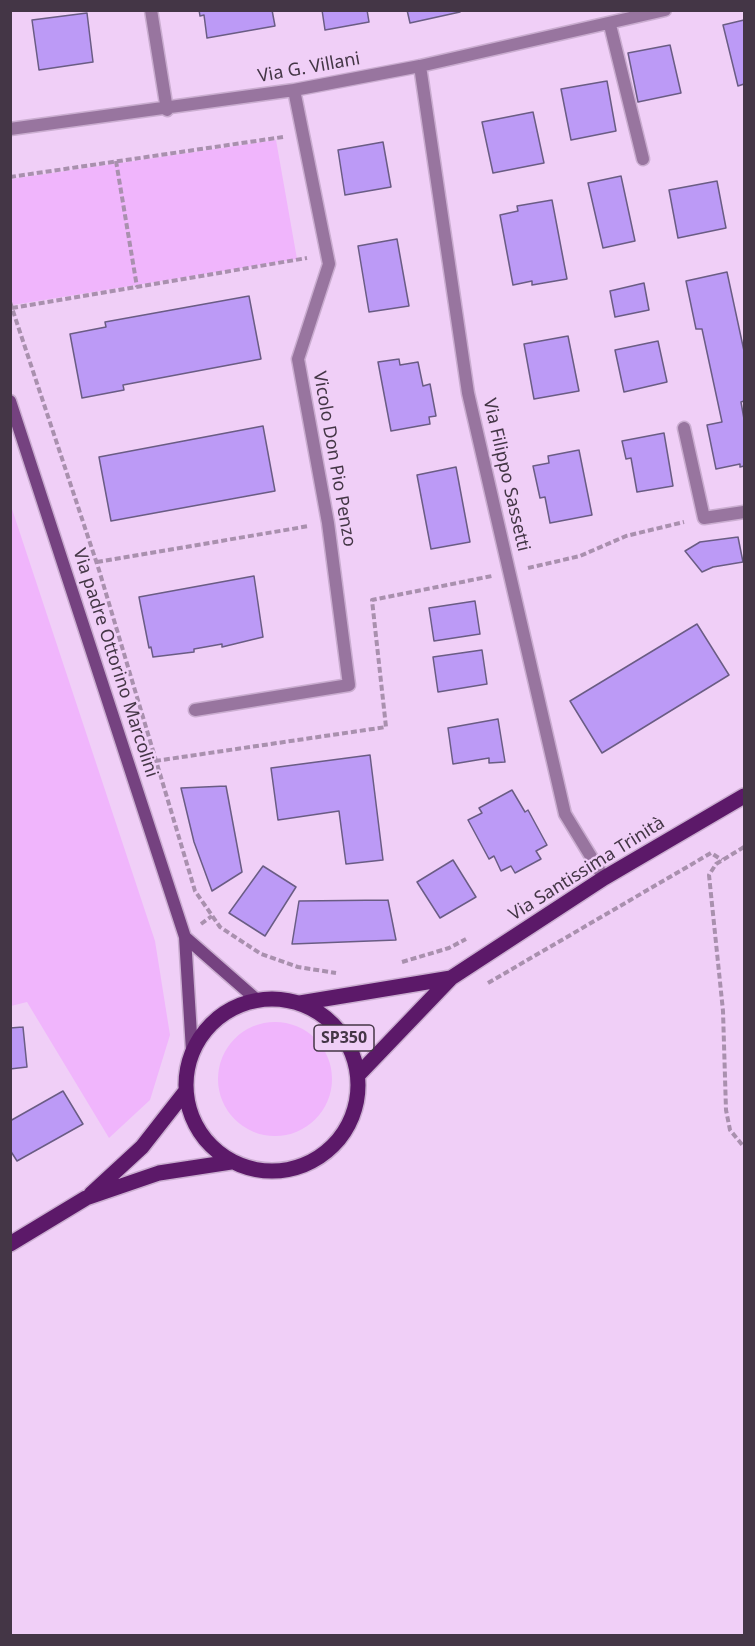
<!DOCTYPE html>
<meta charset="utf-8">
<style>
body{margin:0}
#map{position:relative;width:755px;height:1646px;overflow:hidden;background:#f0cff7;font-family:"Noto Sans",sans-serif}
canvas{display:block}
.frame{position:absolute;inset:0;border:12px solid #443646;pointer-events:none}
</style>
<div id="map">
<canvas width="755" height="1646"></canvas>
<div class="frame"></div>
</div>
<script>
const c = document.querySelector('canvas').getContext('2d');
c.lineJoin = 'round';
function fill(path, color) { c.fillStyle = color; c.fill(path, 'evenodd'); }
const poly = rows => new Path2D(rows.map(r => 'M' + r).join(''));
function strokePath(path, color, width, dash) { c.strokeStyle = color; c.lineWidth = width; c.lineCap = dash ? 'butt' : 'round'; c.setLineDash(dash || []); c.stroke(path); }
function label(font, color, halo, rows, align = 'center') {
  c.font = font + ' "Noto Sans",sans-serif'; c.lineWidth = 4.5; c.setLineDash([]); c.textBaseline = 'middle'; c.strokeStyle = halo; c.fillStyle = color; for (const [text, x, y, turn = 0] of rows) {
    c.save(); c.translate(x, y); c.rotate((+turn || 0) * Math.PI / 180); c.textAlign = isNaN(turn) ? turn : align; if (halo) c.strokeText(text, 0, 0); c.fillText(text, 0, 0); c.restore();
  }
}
const green = poly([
 [276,140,297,259,13,305,10,293,11,179],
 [10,503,155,941,170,1035,150,1100,109,1138,27,1002,11,1006],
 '218 1079a57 57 0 1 1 114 0a57 57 0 1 1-114 0Z'
]);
const building = poly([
 [199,10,272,10,275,26,207,38,204,15,200,16,199,10],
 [322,10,367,10,369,22,325,30,322,10],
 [407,10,460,10,460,12,410,23,407,10],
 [87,13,93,62,39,70,32,20,87,13],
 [744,20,744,84,738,86,723,25,744,20],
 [670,45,681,93,638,102,628,53,670,45],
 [607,81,616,131,571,140,561,89,607,81],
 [533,112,544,163,493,173,482,122,533,112],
 [383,142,391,187,345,195,338,150,383,142],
 [621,176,635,241,603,248,588,183,621,176],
 [717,181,726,228,678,238,669,190,717,181],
 [552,200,567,279,532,285,532,281,513,285,500,215,518,211,517,206,552,200],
 [397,239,409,306,369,312,358,246,397,239],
 [727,272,744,351,744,401,741,402,744,419,744,466,740,467,740,464,716,469,707,425,722,422,702,329,696,329,686,281,727,272],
 [644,283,649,310,615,317,610,291,644,283],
 [249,296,261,359,123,385,124,390,82,398,70,334,106,327,105,322,249,296],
 [568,336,579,391,534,399,524,344,568,336],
 [658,341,667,382,624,392,615,350,658,341],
 [399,359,400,365,418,362,423,386,430,384,436,416,429,417,430,424,391,431,378,362,399,359],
 [263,426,275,491,111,521,99,457,263,426],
 [664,433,673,486,637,492,631,458,626,459,622,441,664,433],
 [579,450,592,515,550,523,545,497,540,498,533,466,549,463,548,456,579,450],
 [456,467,470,542,431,549,417,475,456,467],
 [738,537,743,562,713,567,702,572,685,551,700,542,738,537],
 [254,576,263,637,222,647,222,644,194,649,194,652,153,657,151,647,149,648,139,597,254,576],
 [475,601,480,634,434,641,429,608,475,601],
 [697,624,729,675,602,753,570,701,697,624],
 [482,650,487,684,438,692,433,657,482,650],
 [498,719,505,762,489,763,489,758,453,764,448,728,498,719],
 [370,755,383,860,346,864,339,811,278,820,271,768,370,755],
 [226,786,242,872,212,891,194,842,181,788,226,786],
 [512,790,525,812,528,810,547,845,536,851,541,859,515,873,511,866,501,871,494,856,489,859,468,820,482,813,479,808,512,790],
 [453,860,476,897,440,918,417,882,453,860],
 [263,866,296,887,265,936,229,913,263,866],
 [388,900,396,940,292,944,299,901,388,900],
 [23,1027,27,1067,10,1069,10,1028,23,1027],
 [63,1091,83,1124,17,1161,10,1150,10,1121,63,1091]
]);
const path = poly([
 [116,161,137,287],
 [10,177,283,137],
 [10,302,99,570,195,891,220,927,261,954,298,967,336,973],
 [12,308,307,258],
 [97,562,309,526],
 [528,568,580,556,626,536,684,522],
 [155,761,386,727,372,600,492,576],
 [744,847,716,864,709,875,723,1011,726,1110,730,1130,744,1147],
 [201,924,212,916],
 [402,962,449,948,466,939],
 [488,983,711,853,722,860]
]);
const street = poly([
 [151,10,167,110],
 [610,25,643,159],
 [420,66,468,393,565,814,604,878],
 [10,129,294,90,420,66,665,10],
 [684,428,704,518,744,512],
 [195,710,349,685,328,523,298,359,329,264,294,90]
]);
const secondary = poly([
 [10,401,185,937,192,1051],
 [185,937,257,1000]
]);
const primary = poly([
 '186 1085a86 86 0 1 1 172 0a86 86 0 1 1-172 0Z',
 [300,1003,451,978],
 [358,1075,451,978,604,878,744,796],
 [91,1194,142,1147,185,1092],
 [10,1244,86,1198,159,1173,231,1162]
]);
const shields = [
 [344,1038,60]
];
const shieldNames = [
 ["SP350",344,1038]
];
const streetNames = [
 ["Via G. Villani",309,68,-10],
 ["Vicolo Don Pio Penzo",334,459,80],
 ["Via Filippo Sassetti",506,475,77],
 ["Via padre Ottorino Marcolini",115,663,72],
 ["Via Santissima Trinità",587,869,-32]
];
fill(green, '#f0b5fc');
fill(building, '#bc9af6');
strokePath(building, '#6a5c84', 1.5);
strokePath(street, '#caadd0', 15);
strokePath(secondary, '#caadd0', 15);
strokePath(primary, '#caadd0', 18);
strokePath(path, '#a990ae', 4, [6, 3]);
strokePath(street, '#98759f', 12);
strokePath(secondary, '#754280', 12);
strokePath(primary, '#5c1969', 15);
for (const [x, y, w] of shields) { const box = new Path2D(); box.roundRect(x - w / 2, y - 13, w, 26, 4.5); c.fillStyle = '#f0cff7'; c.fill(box); strokePath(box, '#443646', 1.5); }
label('bold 16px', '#443646', null, shieldNames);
label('18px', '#443646', '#f0cff7', streetNames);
</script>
